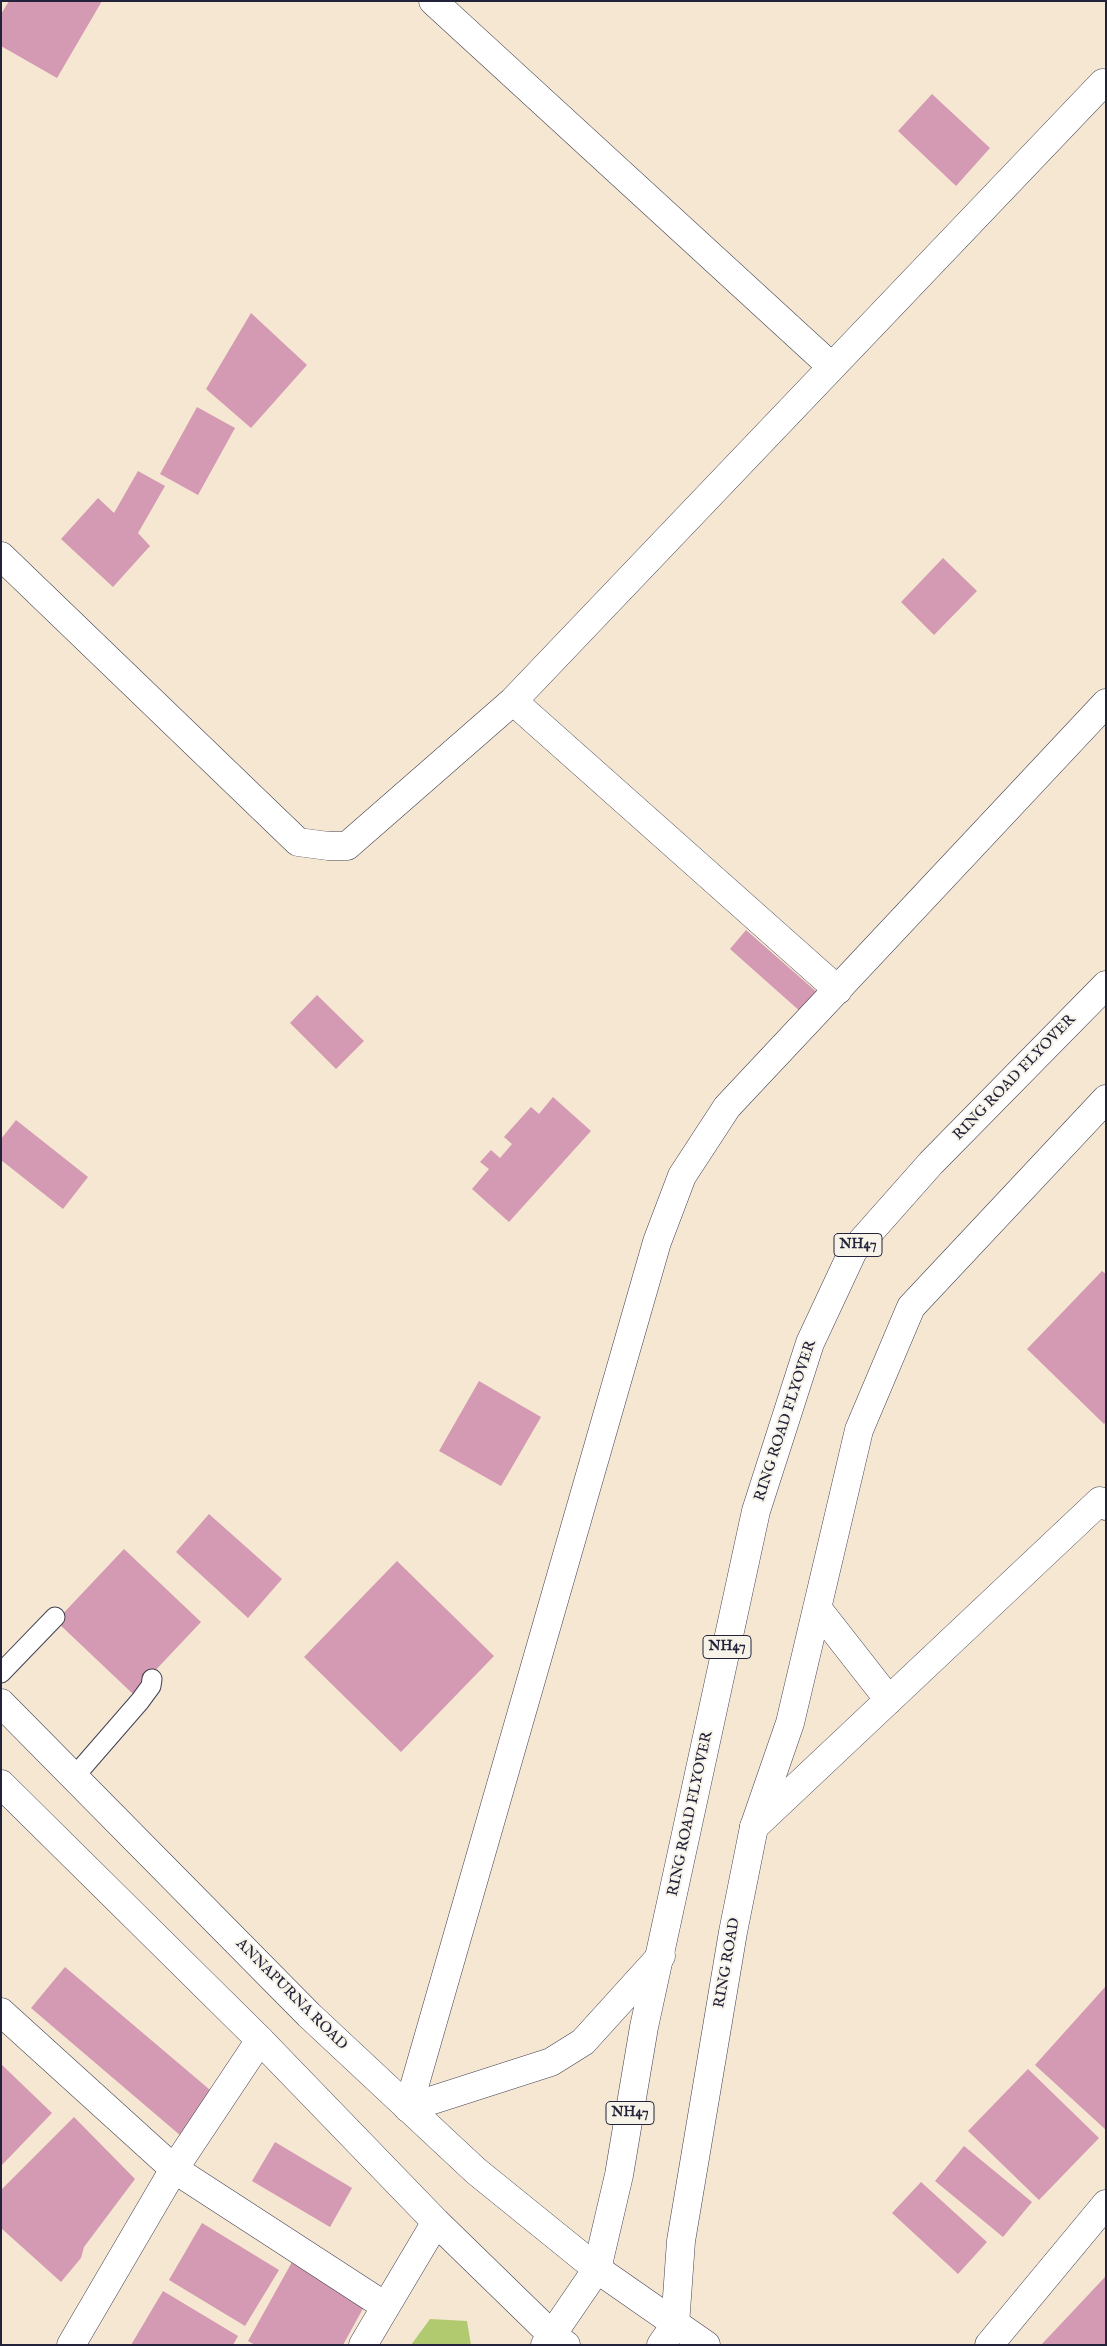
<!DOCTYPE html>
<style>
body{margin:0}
#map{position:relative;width:1107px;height:2346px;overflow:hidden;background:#f5e7d2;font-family:"IM FELL English",serif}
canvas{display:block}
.frame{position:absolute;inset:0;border:2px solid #22223b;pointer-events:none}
</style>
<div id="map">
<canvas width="1107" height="2346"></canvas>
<div class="frame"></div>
</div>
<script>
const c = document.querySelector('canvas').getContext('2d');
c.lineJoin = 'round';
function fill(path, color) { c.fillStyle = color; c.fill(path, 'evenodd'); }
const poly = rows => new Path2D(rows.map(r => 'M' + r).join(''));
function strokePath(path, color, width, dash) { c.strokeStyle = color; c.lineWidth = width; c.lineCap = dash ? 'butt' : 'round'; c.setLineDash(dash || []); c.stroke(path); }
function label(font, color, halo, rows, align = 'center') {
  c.font = font + ' "IM FELL English",serif'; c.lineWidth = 4; c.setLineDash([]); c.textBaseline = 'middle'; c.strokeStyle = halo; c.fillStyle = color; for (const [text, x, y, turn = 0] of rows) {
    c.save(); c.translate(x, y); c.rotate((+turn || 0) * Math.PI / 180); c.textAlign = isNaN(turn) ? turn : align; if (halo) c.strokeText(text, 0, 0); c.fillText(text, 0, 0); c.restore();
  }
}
const green = poly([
 [430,2319,467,2321,471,2345,411,2345]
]);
const building = poly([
 [9,1,102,1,57,78,1,46,1,14],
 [932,94,990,148,956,186,898,131],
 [251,313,307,365,251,428,206,389],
 [197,407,235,428,198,495,160,474],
 [138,471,165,486,138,533,150,546,113,587,61,539,98,498,114,513],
 [943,558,977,591,934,635,901,602],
 [746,930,819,994,802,1013,730,949],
 [317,995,364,1041,336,1069,290,1023],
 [553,1097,591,1131,509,1222,472,1189,489,1169,480,1162,491,1150,500,1158,512,1144,504,1137,531,1107,539,1114],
 [16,1120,88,1177,63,1209,1,1160,1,1139],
 [1102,1271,1106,1274,1106,1422,1104,1424,1027,1349],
 [479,1381,541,1417,501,1486,439,1451],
 [209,1514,282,1579,248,1618,176,1552],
 [124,1549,201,1622,133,1694,56,1621],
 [397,1561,494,1656,401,1752,304,1657],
 [65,1967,216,2095,181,2136,31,2008],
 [1106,1986,1106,2130,1035,2065],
 [1,2064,52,2113,1,2166],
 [1028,2069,1099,2138,1039,2200,968,2131],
 [74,2117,135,2179,84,2247,81,2258,61,2282,1,2228,1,2190],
 [275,2142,352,2188,330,2227,252,2181],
 [964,2146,1032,2202,1003,2237,935,2181],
 [921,2182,987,2242,958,2274,892,2213],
 [202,2223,279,2270,245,2326,169,2280],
 [292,2262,366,2303,343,2345,255,2345,248,2341],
 [1106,2276,1106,2345,1041,2345],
 [163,2291,238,2336,233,2345,131,2345]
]);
const service = poly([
 [1,1673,55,1617],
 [74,1777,140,1701,151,1686,152,1679]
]);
const minor = poly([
 [433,1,832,367],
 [1,556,298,842,328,846,347,846,513,701,1103,83],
 [513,701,838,990],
 [754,1827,1100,1501,1106,1506],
 [1,2012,174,2169,385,2306],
 [408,2108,657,1242,682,1176,727,1107,1106,703],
 [71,2345,174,2169,260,2040],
 [989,2345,1106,2204]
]);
const tertiary = poly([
 [363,2345,436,2222]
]);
const secondary = poly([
 [1,1703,309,2015,476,2171,597,2269,706,2345],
 [1,1784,260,2040,436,2222,551,2334,566,2345],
 [408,2108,551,2062,583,2042,661,1956]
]);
const trunk = poly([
 [817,1608,889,1700],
 [545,2345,597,2269,619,2175,644,2027,756,1511,810,1343,853,1251,931,1163,1106,985],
 [661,2345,675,2325,681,2241,733,1932,754,1827,790,1723,859,1430,911,1307,1106,1099]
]);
const shields = [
 [858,1245,48],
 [727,1647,48],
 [630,2113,48]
];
const shieldNames = [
 ["NH47",858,1245],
 ["NH47",727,1647],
 ["NH47",630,2113]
];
const streetNames = [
 ["RING ROAD FLYOVER",1015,1078,-46],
 ["RING ROAD FLYOVER",786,1421,-72],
 ["RING ROAD FLYOVER",691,1814,-78],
 ["RING ROAD",728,1963,-80],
 ["ANNAPURNA ROAD",291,1995,45]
];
fill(green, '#b2ca6f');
fill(building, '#d499b3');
strokePath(service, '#424052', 21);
strokePath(minor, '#424052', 29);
strokePath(tertiary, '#424052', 29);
strokePath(secondary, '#424052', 29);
strokePath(trunk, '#424052', 29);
strokePath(service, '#fff', 19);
strokePath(minor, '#fff', 28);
strokePath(tertiary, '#fff', 28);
strokePath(secondary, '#fff', 28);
strokePath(trunk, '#fff', 28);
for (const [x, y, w] of shields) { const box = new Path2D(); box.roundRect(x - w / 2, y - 11.5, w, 23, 4); c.fillStyle = '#f7f3e8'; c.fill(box); strokePath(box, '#22223b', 1); }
label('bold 14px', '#22223b', null, shieldNames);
label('15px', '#22223b', '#f7f3e8', streetNames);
</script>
